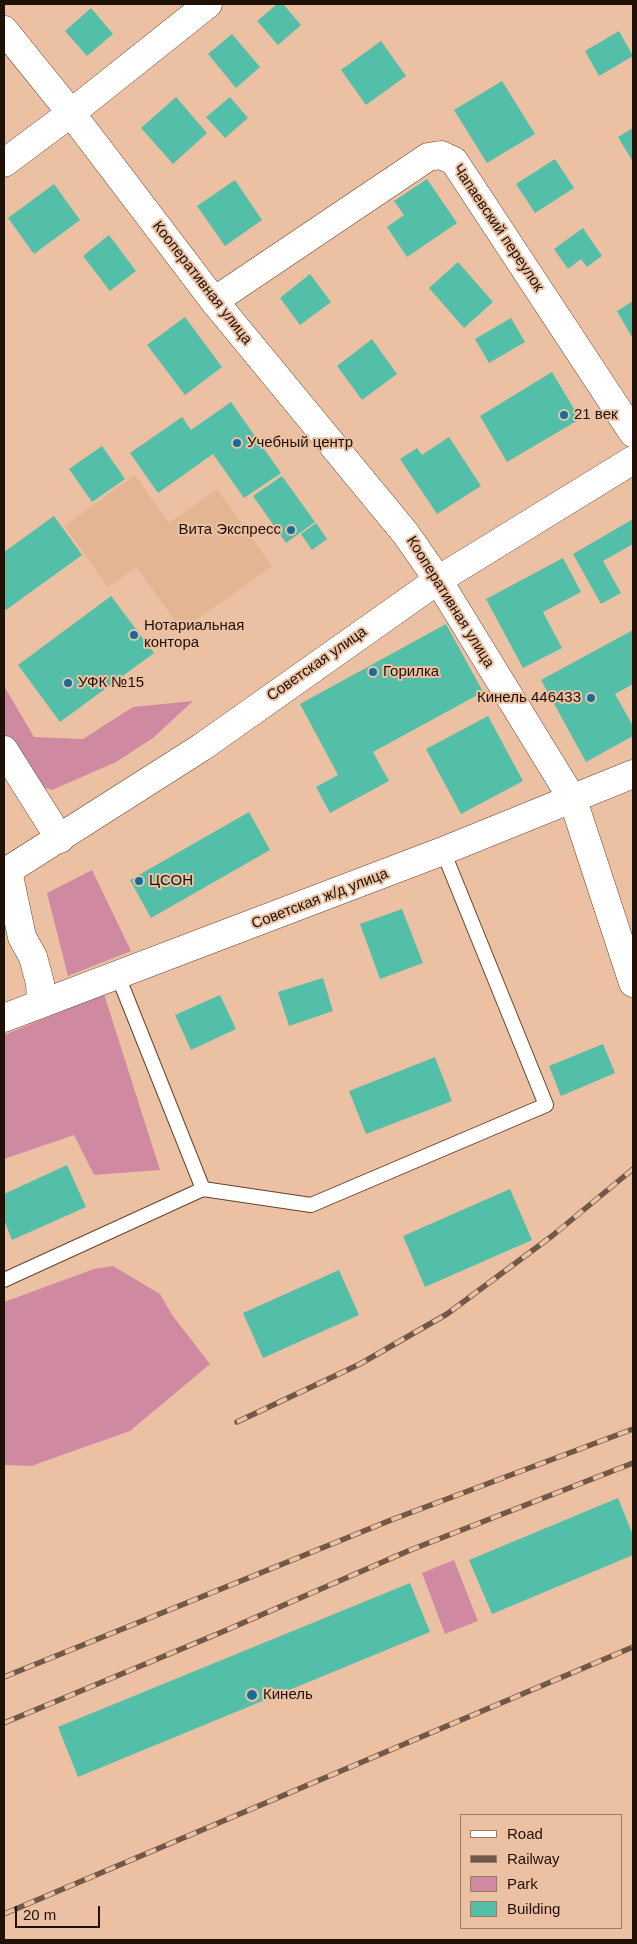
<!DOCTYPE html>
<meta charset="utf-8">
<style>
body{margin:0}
#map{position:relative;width:637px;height:1944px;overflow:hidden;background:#ecc1a3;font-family:Arial,sans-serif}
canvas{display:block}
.frame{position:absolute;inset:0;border:5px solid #1f1106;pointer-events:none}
.legend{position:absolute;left:460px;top:1814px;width:162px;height:115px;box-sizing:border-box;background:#ecc1a3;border:1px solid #9a7b64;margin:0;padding:6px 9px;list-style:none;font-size:15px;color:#1f1106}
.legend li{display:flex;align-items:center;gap:10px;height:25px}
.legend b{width:25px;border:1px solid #9a7b64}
.scale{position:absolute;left:15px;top:1906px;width:85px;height:22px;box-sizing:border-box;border:2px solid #1f1106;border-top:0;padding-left:6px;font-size:15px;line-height:18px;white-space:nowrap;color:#1f1106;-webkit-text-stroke:4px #ecc1a3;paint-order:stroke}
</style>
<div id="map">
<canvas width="637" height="1944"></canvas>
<div class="frame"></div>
<ul class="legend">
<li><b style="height:6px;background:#fff"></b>Road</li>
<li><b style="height:6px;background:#725846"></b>Railway</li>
<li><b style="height:14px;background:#cf8aa2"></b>Park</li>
<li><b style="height:14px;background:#54bfa8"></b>Building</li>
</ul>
<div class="scale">20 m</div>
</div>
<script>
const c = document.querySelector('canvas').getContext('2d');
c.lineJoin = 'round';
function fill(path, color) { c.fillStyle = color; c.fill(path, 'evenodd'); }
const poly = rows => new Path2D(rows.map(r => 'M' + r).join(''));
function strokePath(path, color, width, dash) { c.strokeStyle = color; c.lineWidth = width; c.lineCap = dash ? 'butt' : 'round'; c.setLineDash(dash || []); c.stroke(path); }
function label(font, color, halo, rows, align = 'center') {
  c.font = font + ' Arial,sans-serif'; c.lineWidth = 4; c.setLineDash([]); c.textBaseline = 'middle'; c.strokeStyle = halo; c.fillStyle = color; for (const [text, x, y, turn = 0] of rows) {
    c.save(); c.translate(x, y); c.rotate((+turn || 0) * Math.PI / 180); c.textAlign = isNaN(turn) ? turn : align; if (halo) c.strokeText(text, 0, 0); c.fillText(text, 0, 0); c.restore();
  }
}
const built = poly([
 [135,475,169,523,217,489,272,566,182,630,136,567,108,587,64,526]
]);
const green = poly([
 [4,686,34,737,83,739,133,707,193,701,153,738,116,762,52,790,20,779,4,750],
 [92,870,131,951,68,976,47,893],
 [104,994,160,1170,94,1175,74,1135,4,1159,4,1035],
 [113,1266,160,1294,172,1315,210,1364,130,1431,31,1466,4,1465,4,1302,94,1269],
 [454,1560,478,1621,445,1634,422,1573]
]);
const building = poly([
 [277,4,283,4,301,25,278,45,257,21],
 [91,8,113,34,87,56,65,31],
 [619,31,633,56,599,76,585,51],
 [232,34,260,67,236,88,208,54],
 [381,41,406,76,366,105,341,70],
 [502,81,535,134,487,163,454,110],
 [176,97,207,133,173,164,141,128],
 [230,97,248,118,225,138,206,117],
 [633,128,633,162,618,137],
 [555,159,574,188,535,213,516,184],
 [427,179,457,223,407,257,387,227,404,215,394,201],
 [235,180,262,220,225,246,197,206],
 [54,184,80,220,34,254,8,218],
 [583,228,602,256,587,267,581,259,568,269,554,249],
 [109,235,136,271,110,291,83,256],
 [458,262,493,302,464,328,429,288],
 [310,274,331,302,300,325,280,298],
 [633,301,633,339,617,311],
 [185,317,222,367,185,395,147,345],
 [511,318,525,342,489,363,475,339],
 [372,339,397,374,362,400,337,366],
 [552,372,580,419,507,462,480,416],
 [231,402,281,473,244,498,213,454,158,493,130,453,182,417,191,430],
 [449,437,481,486,437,514,400,459,417,448,422,455],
 [102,446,125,479,92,502,69,469],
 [282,476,315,522,286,543,253,496],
 [54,516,82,555,6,610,4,608,4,552],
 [633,519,633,544,603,561,621,593,601,604,573,554],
 [316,523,327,539,312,550,301,534],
 [563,558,581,592,543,612,562,648,523,668,486,599],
 [111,596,154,653,60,722,18,665],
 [446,624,483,692,373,752,389,781,330,813,316,787,338,775,300,704],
 [633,630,633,684,615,694,633,726,633,736,586,762,541,680],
 [488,716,523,781,461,814,426,749],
 [249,812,270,850,151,918,130,880],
 [402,909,423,963,380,979,360,924],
 [323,978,333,1011,289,1026,278,992],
 [220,995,236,1029,191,1050,175,1015],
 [603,1044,615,1073,561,1096,549,1066],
 [435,1057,452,1101,366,1134,349,1091],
 [67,1165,86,1207,12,1240,4,1220,4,1194],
 [510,1189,532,1240,425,1287,403,1236],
 [339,1270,359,1315,263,1358,243,1313],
 [618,1498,633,1535,633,1555,492,1614,469,1560],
 [410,1583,430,1632,78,1777,58,1727]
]);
const service = poly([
 [203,1189,311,1205,546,1105,443,851],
 [4,1280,203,1189,118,976]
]);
const minor = poly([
 [4,163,71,113,208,4],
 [214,301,428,157,441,155,454,161,633,433],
 [438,580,573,800,633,983],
 [4,750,60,839],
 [8,871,22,937,33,957,40,983,41,1003],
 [4,1018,443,851,633,774]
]);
const tertiary = poly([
 [4,30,71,113,214,301,406,534,438,580]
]);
const secondary = poly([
 [4,873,202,747,438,580,633,460]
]);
const rail = poly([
 [237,1422,360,1364,447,1314,552,1236,633,1169],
 [4,1677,391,1520,633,1429],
 [4,1723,222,1632,408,1551,633,1463],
 [4,1914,633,1647]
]);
const markers = [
 [564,415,5,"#0e6f9d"],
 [237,443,5,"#0e6f9d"],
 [291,530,5,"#0e6f9d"],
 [134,635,5,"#0e6f9d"],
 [373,672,5,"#0e6f9d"],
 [68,683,5,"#0e6f9d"],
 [591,698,5,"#0e6f9d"],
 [139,881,5,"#0e6f9d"],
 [252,1695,6,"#0e6f9d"]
];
const streetNames = [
 ["Чапаевский переулок",498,228,56],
 ["Кооперативная улица",202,283,52],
 ["Кооперативная улица",450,602,58],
 ["Советская улица",317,664,-35],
 ["Советская ж/д улица",320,899,-21]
];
const poiNames = [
 ["21 век",574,415],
 ["Учебный центр",247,443],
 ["Вита Экспресс",281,530,"right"],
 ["Нотариальная",144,626],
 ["контора",144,643],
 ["Горилка",383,672],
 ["УФК №15",78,683],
 ["Кинель 446433",581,698,"right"],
 ["ЦСОН",149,881],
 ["Кинель",263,1695]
];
fill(built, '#e4b592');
fill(green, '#cf8aa2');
fill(building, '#54bfa8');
strokePath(service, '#664227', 16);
strokePath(minor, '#664227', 29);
strokePath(tertiary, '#664227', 29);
strokePath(secondary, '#664227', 29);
strokePath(service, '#fff', 14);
strokePath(minor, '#fff', 28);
strokePath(tertiary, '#fff', 28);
strokePath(secondary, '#fff', 28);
strokePath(rail, '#725846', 5.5);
strokePath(rail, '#ecc1a3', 4, [11]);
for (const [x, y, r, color] of markers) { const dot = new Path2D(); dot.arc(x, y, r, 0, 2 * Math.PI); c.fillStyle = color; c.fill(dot); strokePath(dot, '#ecc1a3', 2); }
label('15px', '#1f1106', '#ecc1a3', streetNames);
label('15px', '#1f1106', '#ecc1a3', poiNames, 'left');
</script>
